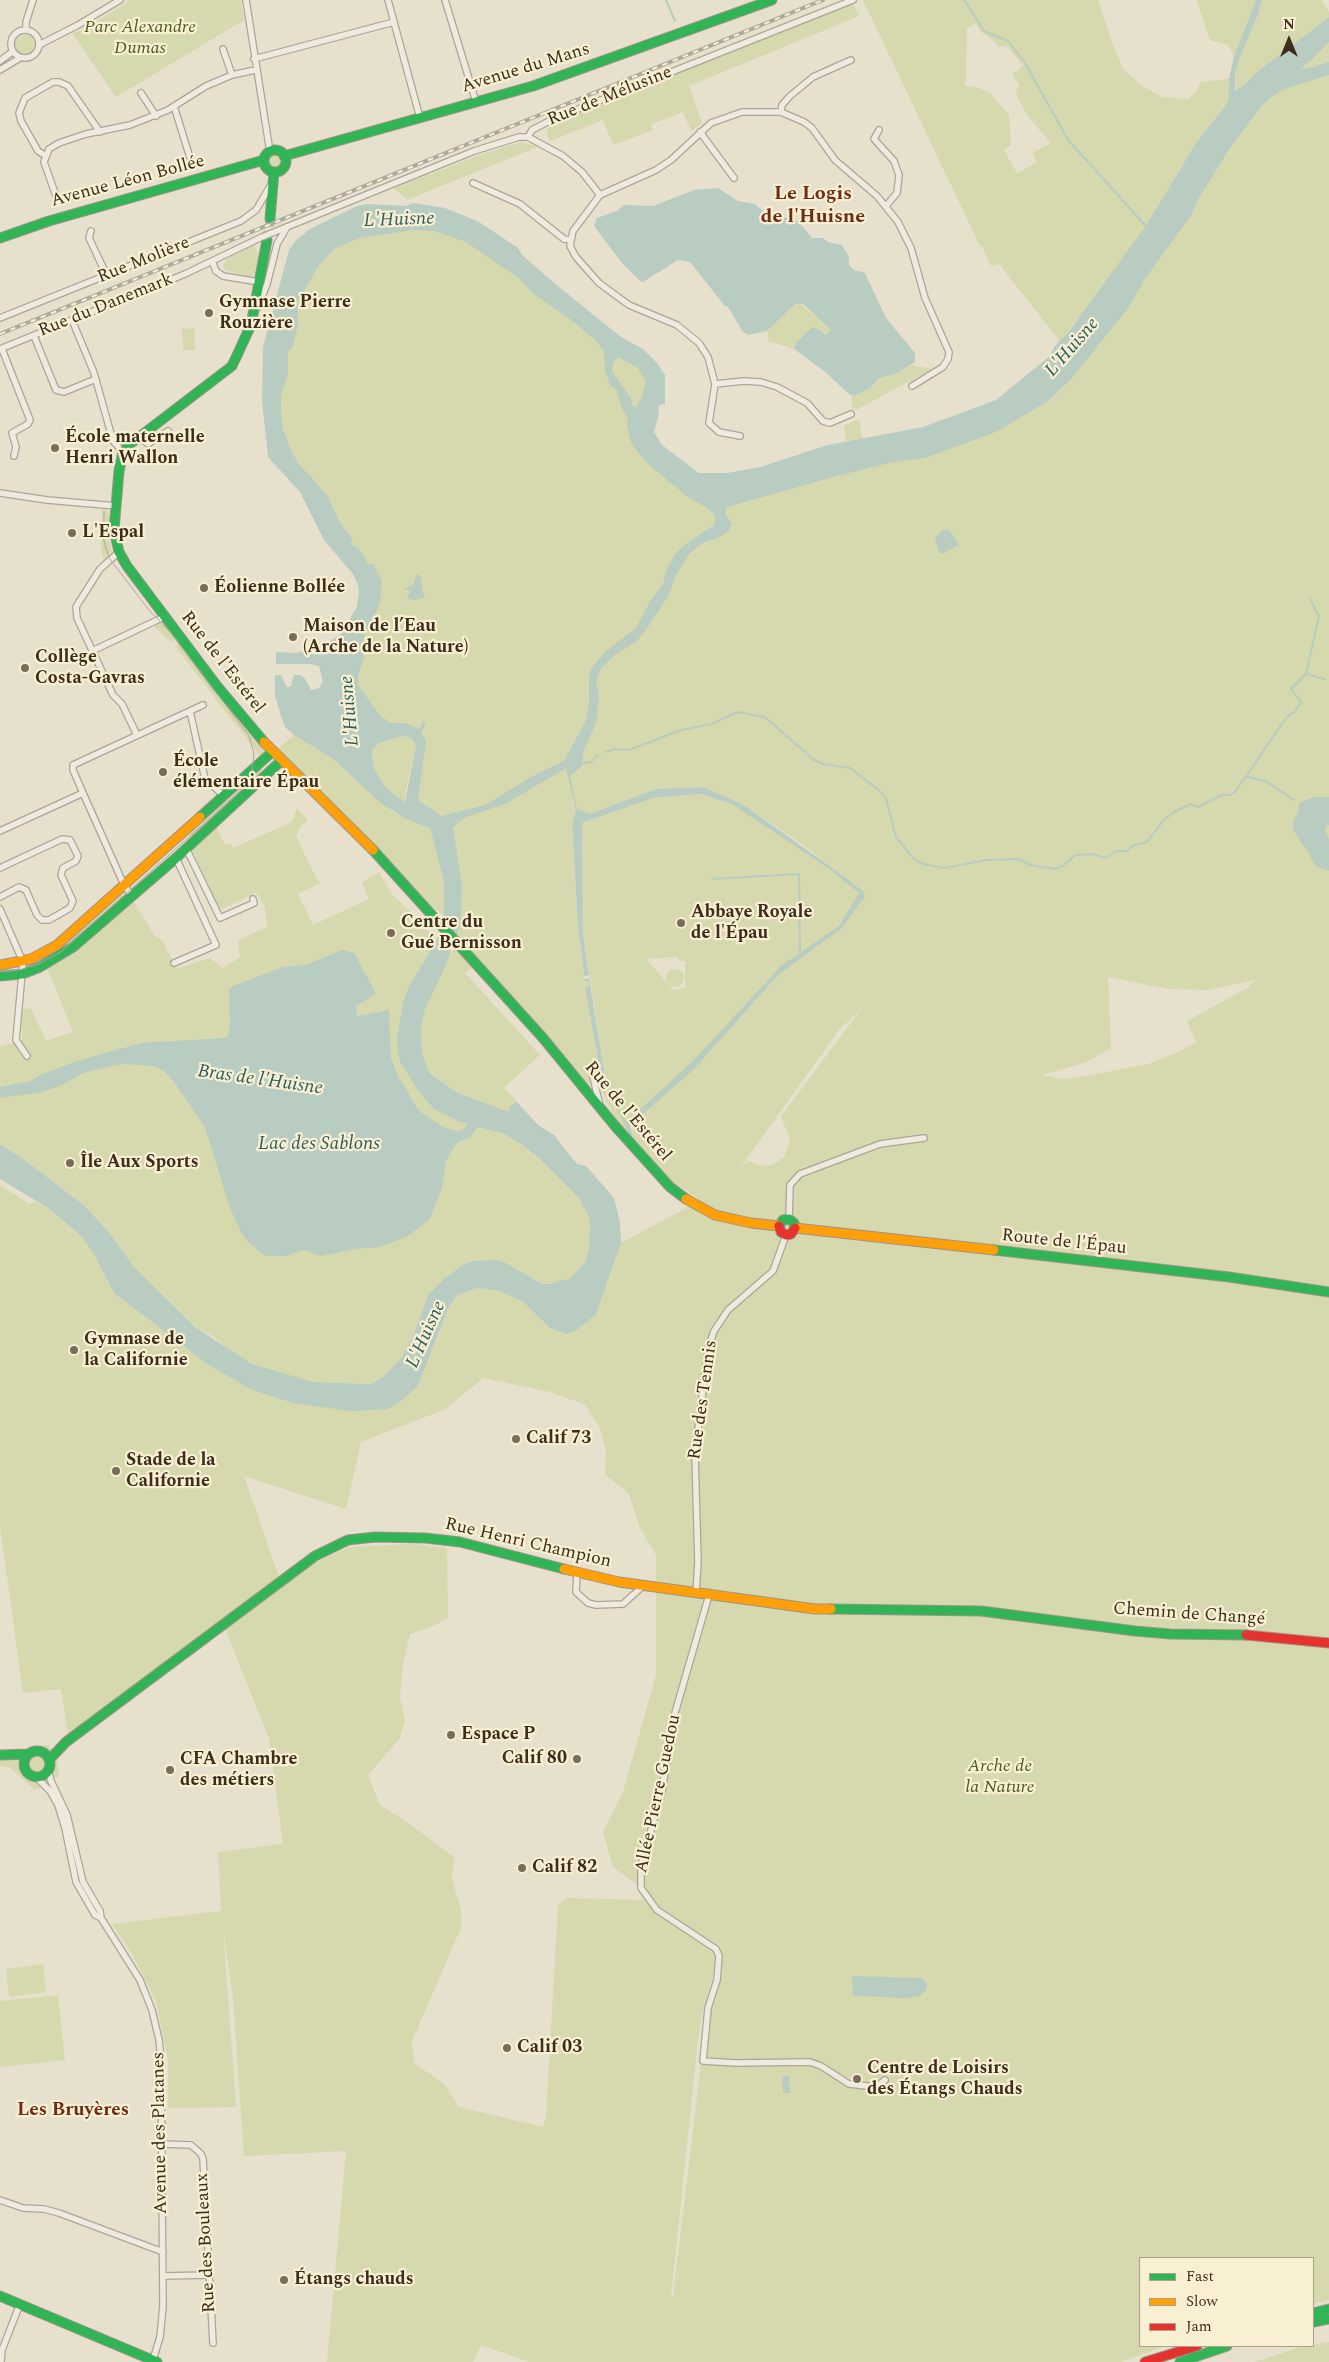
<!DOCTYPE html>
<meta charset="utf-8">
<style>
body{margin:0}
#map{position:relative;width:1329px;height:2362px;overflow:hidden;background:#e7e0cd;font-family:Spectral,serif}
canvas{display:block}
.legend{position:absolute;left:1139px;top:2257px;width:175px;height:90px;box-sizing:border-box;background:#f9efd2;border:1px solid #ada18a;margin:0;padding:6px 9px;list-style:none;font-size:15px;color:#3c2d1d}
.legend li{display:flex;align-items:center;gap:10px;height:25px}
.legend b{width:25px;border:1px solid #ada18a}
.north{position:absolute;left:1264px;top:15px;width:50px;height:50px;-webkit-text-stroke:4px #f9efd2;paint-order:stroke;rotate:0deg;font-size:14px;font-weight:700;line-height:20px;text-align:center;color:#3c2d1d}
.north::after{content:'';display:block;margin:auto;width:18px;height:22px;background:#3c2d1d;clip-path:polygon(50% 0,100% 100%,50% 72%,0 100%)}
</style>
<div id="map">
<canvas width="1329" height="2362"></canvas>
<ul class="legend">
<li><b style="height:6px;background:#30b455"></b>Fast</li>
<li><b style="height:6px;background:#ff9f0a"></b>Slow</li>
<li><b style="height:6px;background:#e5322d"></b>Jam</li>
</ul>
<div class="north">N</div>
</div>
<script>
const c = document.querySelector('canvas').getContext('2d');
c.lineJoin = 'round';
function fill(path, color) { c.fillStyle = color; c.fill(path, 'evenodd'); }
const poly = rows => new Path2D(rows.map(r => 'M' + r).join(''));
function strokePath(path, color, width, dash) { c.strokeStyle = color; c.lineWidth = width; c.lineCap = dash ? 'butt' : 'round'; c.setLineDash(dash || []); c.stroke(path); }
function label(font, color, halo, rows, align = 'center') {
  c.font = font + ' Spectral,serif'; c.lineWidth = 4.5; c.setLineDash([]); c.textBaseline = 'middle'; c.strokeStyle = halo; c.fillStyle = color; for (const [text, x, y, turn = 0] of rows) {
    c.save(); c.translate(x, y); c.rotate((+turn || 0) * Math.PI / 180); c.textAlign = isNaN(turn) ? turn : align; if (halo) c.strokeText(text, 0, 0); c.fillText(text, 0, 0); c.restore();
  }
}
const green = poly([
 [130,0,241,0,244,20,116,97,72,33,83,30],
 [863,0,1098,0,1113,45,1123,69,1141,85,1162,97,1188,99,1194,94,1201,82,1229,79,1228,100,1225,106,1196,143,1145,227,1105,285,1060,341,999,264,991,266,982,246,980,246],
 [975,23,981,32,993,40,999,47,1007,46,1023,66,1012,74,1019,85,1016,91,1017,97,1029,118,1051,143,1032,153,1037,162,1020,172,1017,173,1004,150,1011,145,1009,115,990,93,977,87,964,85,966,78,967,29],
 [1197,0,1256,0,1234,56,1228,45,1210,40],
 [1262,0,1321,0,1329,12,1329,17,1258,71,1236,92,1235,75,1239,60,1258,15],
 [852,2,859,16,689,86,702,123,691,131,683,112,652,124,653,130,613,145,603,120,551,141,548,138,547,130,550,127,591,108],
 '15 45a10 10 0 1 1 20 0a10 10 0 1 1-20 0Z',
 [1329,42,1329,62,1313,67,1300,68],
 [1329,68,1329,2300,1313,2304,1313,2258,1140,2258,1140,2346,1166,2346,1120,2362,529,2362,481,2345,473,2362,327,2362,346,2151,244,2156,233,1998,223,1928,236,2107,168,2108,168,2059,156,2001,132,1954,112,1924,221,1911,218,1852,283,1844,269,1738,223,1624,310,1565,350,1547,413,1544,447,1548,448,1618,435,1625,410,1634,403,1665,400,1698,405,1719,400,1738,368,1775,380,1805,407,1822,454,1857,452,1879,461,1910,461,1928,412,2041,414,2063,444,2084,459,2107,543,2127,546,2116,558,1905,567,1898,650,1900,641,1888,613,1867,603,1832,623,1792,656,1675,656,1555,640,1528,629,1494,605,1474,606,1450,600,1428,586,1405,550,1392,483,1378,446,1409,361,1442,346,1509,244,1476,279,1577,68,1734,61,1689,23,1693,0,1526,0,1185,29,1204,36,1202,51,1210,81,1236,94,1254,114,1293,207,1364,250,1389,418,1386,448,1309,457,1295,477,1288,500,1291,523,1302,550,1328,577,1330,596,1313,621,1243,681,1211,699,1199,674,1183,630,1138,633,1135,632,1124,650,1108,626,1122,631,1135,628,1137,616,1122,599,1084,606,1082,583,935,582,823,653,798,700,794,735,805,831,870,858,891,861,890,799,842,744,805,703,787,656,789,589,814,583,812,572,824,578,926,584,979,584,981,588,980,589,986,585,987,601,1079,584,1086,477,964,465,973,540,1055,504,1088,517,1102,513,1103,509,1112,458,1093,428,1072,422,1053,421,1027,425,1009,452,922,441,833,414,805,420,743,409,733,385,732,346,688,363,615,358,576,273,449,266,402,313,246,439,217,649,366,642,427,688,476,766,480,1030,394,1279,76],
 [678,957,678,961,685,961,685,988,673,990,646,959],
 [1108,977,1168,989,1207,990,1255,980,1249,987,1187,1021,1196,1042,1176,1053,1148,1064,1080,1077,1063,1079,1041,1075,1087,1062,1111,1048],
 [863,1007,781,1116,790,1140,784,1157,773,1165,760,1166,748,1161,740,1168,839,1030],
 [715,1968,715,1983,706,2021,673,2297,671,2297,698,2039,703,2010],
 [521,142,537,147,407,200,394,188,485,153],
 '268 161a7 7 0 1 1 14 0a7 7 0 1 1-14 0Z',
 [254,245,259,255,254,275,249,277,225,270,223,265,228,258],
 [799,303,829,326,831,330,827,335,812,327,796,343,794,349,769,341,767,331,769,327,795,304],
 [195,328,195,350,183,350,182,329],
 [912,365,932,369,856,410,852,406,852,396,855,396,873,386,880,378,896,374],
 [859,419,862,439,846,441,844,426],
 [102,508,108,511,110,516,109,540,112,552,104,560,101,550],
 [164,622,176,637,171,642,154,626],
 [180,642,264,749,262,759,175,646],
 [294,735,333,759,393,812,430,828,444,882,444,915,427,903,317,789,318,785,316,782,309,783,278,749],
 [403,736,411,738,416,745,405,794,405,802,387,789,374,769,372,754,373,749,379,743],
 [259,767,264,773,193,839,186,832],
 [280,771,284,772,296,783,280,782,273,773],
 [297,808,308,820,300,827,296,836,316,878,321,883,298,894,313,925,369,899,362,882,379,872,391,893,425,927,436,941,408,988,398,1032,400,1062,418,1091,434,1109,460,1122,504,1134,521,1144,540,1159,579,1198,590,1219,589,1250,584,1264,569,1279,562,1282,542,1284,506,1263,480,1261,472,1261,462,1265,444,1279,428,1295,413,1337,402,1357,384,1376,372,1384,313,1382,271,1371,242,1359,212,1336,195,1327,180,1313,134,1267,111,1235,85,1206,22,1158,0,1144,0,1046,22,1041,21,1010,31,1008,46,1041,73,1032,48,969,76,950,132,902,135,904,154,935,163,942,177,969,210,958,223,968,231,963,240,957,238,940,267,927,265,907,256,893,220,910,190,845,215,824,225,845,230,843,233,848,292,822],
 [120,893,124,898,59,954,32,967,29,965,29,963],
 '666 978a9 9 0 1 1 18 0a9 9 0 1 1-18 0Z',
 [49,1745,49,1749,52,1748,56,1755,59,1769,58,1776,44,1785,47,1788,34,1789,10,1768,0,1766,0,1755,26,1757,24,1766,27,1772,33,1776,42,1775,48,1770,49,1763,47,1757,41,1752,45,1750,36,1747],
 '28 1764a9 9 0 1 1 18 0a9 9 0 1 1-18 0Z',
 [43,1964,46,1992,9,1997,6,1969],
 [58,1995,65,2060,0,2067,0,2001],
 [1329,2342,1329,2362,1255,2362,1300,2347]
]);
const water = poly([
 [1256,0,1262,0,1258,15,1239,60,1235,75,1235,91,1245,84,1258,71,1329,17,1329,42,1309,62,1301,68,1313,67,1329,62,1329,75,1284,89,1274,95,1262,105,1230,148,1196,203,1192,214,1144,280,1129,307,1071,379,1048,401,996,432,925,458,889,463,837,476,727,507,725,514,732,524,730,530,718,538,702,543,689,554,676,575,668,596,648,627,637,641,616,654,602,667,596,681,599,697,596,723,584,750,581,767,570,776,577,809,589,814,656,789,703,787,744,805,838,872,864,892,865,896,842,928,778,975,693,1070,632,1124,630,1127,633,1135,629,1138,631,1135,626,1122,692,1062,781,966,839,926,859,893,831,870,732,804,700,794,653,798,582,823,583,935,589,975,584,976,578,926,572,824,576,810,566,768,505,804,466,817,453,827,462,886,461,915,459,929,446,965,425,1009,421,1027,422,1053,429,1073,458,1093,509,1112,511,1105,517,1102,538,1125,554,1135,577,1164,586,1166,614,1198,620,1222,621,1243,596,1314,577,1330,567,1334,550,1328,523,1302,500,1291,477,1288,457,1295,448,1309,418,1386,402,1400,388,1409,351,1411,293,1403,250,1389,207,1364,114,1293,94,1254,81,1236,51,1210,0,1179,0,1144,22,1158,85,1206,111,1235,134,1267,195,1327,252,1364,313,1382,372,1384,384,1376,402,1357,413,1337,428,1295,444,1279,462,1265,472,1261,496,1260,506,1263,542,1284,548,1284,569,1279,584,1264,589,1250,590,1219,579,1198,540,1159,521,1144,504,1134,460,1122,434,1109,418,1091,400,1062,397,1048,398,1032,403,1003,408,988,436,941,444,915,444,882,430,828,406,819,382,804,333,759,294,735,285,727,281,716,275,696,275,675,281,675,287,688,291,686,294,675,300,675,305,679,311,690,319,688,323,681,319,666,309,664,276,664,276,652,297,653,320,647,340,635,357,607,359,592,358,585,353,574,324,540,300,492,268,457,262,401,263,347,289,250,296,240,310,229,357,206,368,204,405,206,413,203,445,208,479,222,518,248,522,255,554,283,621,337,643,349,657,363,665,375,665,404,659,405,658,408,659,414,654,432,662,445,699,473,727,473,760,467,828,445,923,427,996,400,1050,356,1054,347,1070,330,1145,227,1196,143,1225,106,1228,100,1229,79,1234,56],
 [413,230,434,231,466,242,520,279,531,292,574,322,599,344,604,352,605,370,610,386,616,389,622,409,628,418,627,426,632,445,649,465,688,497,705,507,714,514,716,520,713,526,691,540,676,553,667,569,663,584,651,600,636,628,604,653,592,667,589,675,589,703,586,720,564,761,533,776,485,805,441,816,418,800,426,741,421,733,426,724,423,722,420,729,405,723,390,723,378,713,358,685,358,675,364,658,360,645,380,603,382,581,373,564,367,564,364,556,357,547,353,546,351,543,353,540,341,524,327,495,298,463,291,450,283,429,281,411,281,394,288,376,288,352,293,346,298,324,298,302,319,265,335,248,360,238],
 [618,357,638,368,646,381,642,397,636,408,632,406,631,398,612,371,613,363],
 [403,736,411,738,416,745,405,802,387,789,374,769,372,754,373,749,379,743],
 [718,188,738,201,755,204,773,220,788,217,798,221,812,238,823,238,828,242,842,245,849,257,849,265,854,270,865,273,886,318,915,353,915,362,896,374,880,378,870,388,855,396,850,395,824,371,794,349,796,343,812,327,818,329,826,335,831,330,803,304,795,304,767,331,749,335,743,332,728,307,724,305,690,262,678,260,643,282,640,281,621,262,594,226,597,218,617,211,624,205,653,206,694,190],
 [945,529,950,531,959,545,942,554,939,552,935,539,938,534],
 [417,574,421,577,421,586,422,585,423,587,422,591,425,597,416,600,408,599,407,597,411,591,404,589,413,585],
 [1314,797,1329,797,1329,825,1326,826,1325,832,1329,839,1329,871,1317,867,1294,831,1293,823,1299,810,1299,803],
 [342,950,354,953,376,993,356,1006,357,1016,389,1010,391,1058,398,1076,419,1111,443,1127,466,1134,454,1147,446,1161,442,1188,429,1220,406,1237,380,1247,355,1249,321,1256,304,1250,285,1256,266,1256,250,1244,242,1234,230,1208,205,1127,174,1082,164,1071,154,1066,124,1064,108,1067,83,1073,62,1085,42,1092,0,1098,0,1087,31,1081,42,1074,74,1062,141,1043,225,1038,228,1035,230,1026,229,989,233,986,283,967,306,965],
 [589,978,606,1082,599,1084,598,1081,601,1077,585,987,589,986,588,981,584,981,584,979],
 [852,1976,921,1978,927,1983,926,1990,920,1996,906,1998,853,1996],
 [782,2076,789,2076,790,2093,783,2093]
]);
const pier = poly([
 [441,918,458,937,452,953,436,934]
]);
const stream = poly([
 [666,0,675,21],
 [964,0,984,31,1008,41,1025,63,1068,140,1145,225],
 [1306,674,1319,616,1310,599],
 [606,752,614,749,629,750,681,730,712,724,737,712,765,717,814,760,823,764,850,768,882,793,886,798,896,837,914,859,923,864,944,868,986,860,1019,859,1030,865,1055,869,1063,866,1075,855,1092,854,1106,858,1116,851,1127,851,1134,845,1147,842,1164,820,1174,812,1190,804,1198,807,1222,795,1230,795,1235,792,1286,718,1295,711,1301,702,1291,689,1306,674,1325,679],
 [579,764,591,762,598,755],
 [1245,776,1267,782,1294,800],
 [712,879,799,874,800,955],
 [606,1081,630,1134]
]);
const river = poly([
 [453,1138,466,1134,479,1117]
]);
const secondaryTunnel = poly([
 [267,240,270,219]
]);
const street = poly([
 [246,0,270,152],
 [388,0,420,118],
 [445,0,476,102],
 '11 44a14 14 0 1 1 28 0a14 14 0 1 1-28 0Z',
 [26,30,26,22,33,0],
 [39,45,78,25,120,0],
 [223,49,232,75],
 [254,59,394,22],
 [0,61,12,52],
 [0,70,20,58],
 [141,93,156,116],
 [174,106,191,161],
 [781,112,782,105,790,96,813,77,851,60],
 [879,130,874,139,894,161,899,175,897,193,886,206],
 [700,132,734,178],
 [528,137,563,156,582,172,600,195],
 [46,156,38,151,21,121,19,113,25,98,53,82,59,82,68,86,100,132],
 [473,183,520,204,564,239,571,240],
 [56,196,44,162,49,149,59,143,86,134,130,125,168,110,206,86,232,75,255,70],
 [91,231,89,238,107,276],
 [272,233,474,151,519,137,528,137,532,130,553,119,853,0],
 [212,261,216,271,223,276,259,282],
 [258,307,267,284,277,244,287,227],
 [0,318,241,221,256,210,271,185],
 [72,320,94,373,113,441,123,452],
 [34,336,56,390,64,392,96,379],
 [0,349,185,274,262,237],
 [2,349,30,420,28,424,12,433,16,447,14,456],
 [715,384,744,381,761,382,777,387,807,403,823,421,830,423,851,414],
 [740,436,719,432,709,423,715,384,708,357,699,343,677,325,629,305,599,283,576,257,570,246,573,231,600,195,656,170,671,160,711,123,742,112,781,112,804,122,812,128,835,160,877,196,898,222,911,248,925,298,949,352,948,359,943,367,912,386],
 [140,437,148,444,168,431],
 [0,493,47,500,116,506],
 [119,552,100,569,79,602,76,607,77,618,113,695,122,704,137,735],
 [92,651,166,616],
 [190,711,205,779,223,795],
 [0,831,83,793],
 [186,848,220,918,254,903,253,899],
 [0,868,62,839,70,840,78,856,76,861,63,868,61,875,73,901,70,908,49,920,42,920,37,915,26,890,19,887,0,897],
 [131,895,124,885,83,793,73,770,73,765,203,705],
 [0,909,23,962,16,1040,27,1056],
 [174,963,216,945,176,858],
 [591,1068,599,1102],
 [789,1219,790,1185,800,1174,880,1144,924,1138],
 [577,1573,576,1592,588,1603,596,1605,623,1604,643,1586],
 [696,1593,698,1562,695,1454,708,1349,714,1331,728,1310,773,1271,786,1235],
 [709,1595,673,1720,662,1791,641,1866,641,1888,657,1910,716,1949,719,1956,717,1980,708,2008,703,2061,736,2063,810,2062,821,2066,849,2084,876,2087,885,2080],
 [48,1770,51,1781,67,1815,83,1882,100,1911,101,1918,140,1980,152,2010,159,2040,161,2059,163,2306,160,2337,153,2360],
 [35,1776,50,1791,58,1805,65,1828,76,1882,95,1915,101,1918],
 [162,2144,191,2145,201,2154,203,2159,213,2343],
 [0,2200,23,2208,44,2209,59,2213,163,2252],
 [163,2276,209,2275],
 [1,2362,2,2350,20,2304]
]);
const fast = poly([
 '264 161a11 11 0 1 1 22 0a11 11 0 1 1-22 0Z',
 [284,156,533,86,772,0],
 [270,219,274,172],
 [0,238,49,221,264,160],
 [264,742,217,686,127,566,119,552,114,530,119,471,123,452,130,444,232,366,251,325,267,240],
 [200,817,272,752],
 [373,850,543,1038,615,1126,670,1187,686,1199],
 [0,976,22,974,40,967,73,947,176,858,282,760],
 [779,1226,783,1220,789,1219,794,1223,795,1228],
 [994,1250,1229,1277,1329,1292],
 [831,1609,981,1611,1135,1631,1170,1634,1246,1635],
 '24 1764a13 13 0 1 1 26 0a13 13 0 1 1-26 0Z',
 [0,1755,29,1754],
 [49,1760,66,1742,315,1556,348,1540,375,1537,425,1538,460,1542,564,1569],
 [0,2296,157,2362],
 [1313,2313,1329,2309],
 [1313,2322,1329,2319],
 [1180,2362,1227,2346]
]);
const slow = poly([
 [264,742,373,850],
 [0,965,31,959,57,945,200,817],
 [686,1199,715,1215,751,1223,779,1226],
 [795,1228,994,1250],
 [564,1569,619,1582,815,1609,831,1609]
]);
const jam = poly([
 [779,1226,781,1232,786,1235,791,1234,795,1228],
 [1246,1635,1329,1643],
 [1145,2362,1197,2346]
]);
const tram = poly([
 [0,972,19,970,39,964,62,951,239,792,248,781,252,771,254,754,249,736,172,634,149,610,109,558,104,541,104,512]
]);
const rail = poly([
 [0,334,823,0]
]);
const streetBridge = poly([
 [262,237,272,233]
]);
const markers = [
 [209,313,5,"#786c5b"],
 [55,448,5,"#786c5b"],
 [72,533,5,"#786c5b"],
 [204,588,5,"#786c5b"],
 [293,637,5,"#786c5b"],
 [25,668,5,"#786c5b"],
 [163,772,5,"#786c5b"],
 [681,923,5,"#786c5b"],
 [391,933,5,"#786c5b"],
 [70,1163,5,"#786c5b"],
 [74,1350,5,"#786c5b"],
 [516,1439,5,"#786c5b"],
 [116,1471,5,"#786c5b"],
 [451,1735,5,"#786c5b"],
 [577,1759,5,"#786c5b"],
 [170,1770,5,"#786c5b"],
 [522,1868,5,"#786c5b"],
 [507,2048,5,"#786c5b"],
 [857,2079,5,"#786c5b"],
 [284,2280,5,"#786c5b"]
];
const parkNames = [
 ["Parc Alexandre",140,28],
 ["Dumas",140,49],
 ["Arche de",1000,1767],
 ["la Nature",1000,1788]
];
const streetNames = [
 ["Avenue du Mans",526,69,-17],
 ["Rue de Mélusine",610,97,-22],
 ["Avenue Léon Bollée",128,182,-15],
 ["Rue Molière",144,261,-22],
 ["Rue du Danemark",106,306,-22],
 ["Rue de l'Estérel",222,663,52],
 ["Rue de l'Estérel",627,1112,50],
 ["Route de l'Épau",1064,1243,6],
 ["Rue des Tennis",704,1400,-82],
 ["Rue Henri Champion",528,1544,13],
 ["Chemin de Changé",1189,1615,4],
 ["Allée Pierre Guedou",659,1794,-78],
 ["Avenue des Platanes",161,2133,-91],
 ["Rue des Bouleaux",207,2243,-93]
];
const poiNames = [
 ["Gymnase Pierre",219,303],
 ["Rouzière",219,324],
 ["École maternelle",65,438],
 ["Henri Wallon",65,459],
 ["L'Espal",82,533],
 ["Éolienne Bollée",214,588],
 ["Maison de l’Eau",303,627],
 ["(Arche de la Nature)",303,648],
 ["Collège",35,658],
 ["Costa-Gavras",35,679],
 ["École",173,762],
 ["élémentaire Épau",173,783],
 ["Abbaye Royale",691,913],
 ["de l'Épau",691,934],
 ["Centre du",401,923],
 ["Gué Bernisson",401,944],
 ["Île Aux Sports",80,1163],
 ["Gymnase de",84,1340],
 ["la Californie",84,1361],
 ["Calif 73",526,1439],
 ["Stade de la",126,1461],
 ["Californie",126,1482],
 ["Espace P",461,1735],
 ["Calif 80",567,1759,"right"],
 ["CFA Chambre",180,1760],
 ["des métiers",180,1781],
 ["Calif 82",532,1868],
 ["Calif 03",517,2048],
 ["Centre de Loisirs",867,2069],
 ["des Étangs Chauds",867,2090],
 ["Étangs chauds",294,2280]
];
const waterNames = [
 ["L'Huisne",399,221,-2],
 ["L'Huisne",1073,348,-49],
 ["L'Huisne",351,711,-95],
 ["Bras de l'Huisne",260,1081,8],
 ["Lac des Sablons",319,1145],
 ["L'Huisne",427,1335,-66]
];
const neighbourhoodNames = [
 ["Les Bruyères",73,2111]
];
const quarterNames = [
 ["Le Logis",813,195],
 ["de l'Huisne",813,218]
];
fill(green, '#d6d8ae');
fill(water, '#b9ccc1');
fill(pier, '#e7e0cd');
strokePath(stream, '#b9ccc1', 2);
strokePath(river, '#b9ccc1', 10);
strokePath(secondaryTunnel, '#c5bcaa', 9, [9, 4.5]);
strokePath(street, '#aca596', 8);
strokePath(fast, '#9c9486', 11);
strokePath(slow, '#9c9486', 11);
strokePath(jam, '#9c9486', 11);
strokePath(street, '#efeadf', 5.5);
strokePath(fast, '#30b455', 9);
strokePath(slow, '#ff9f0a', 9);
strokePath(jam, '#e5322d', 9);
strokePath(tram, '#aea99f', 1);
strokePath(rail, '#aea99f', 4);
strokePath(rail, '#f9efd2', 2, [5.5]);
strokePath(streetBridge, '#aca596', 8, []);
strokePath(streetBridge, '#efeadf', 5.5);
for (const [x, y, r, color] of markers) { const dot = new Path2D(); dot.arc(x, y, r, 0, 2 * Math.PI); c.fillStyle = color; c.fill(dot); strokePath(dot, '#f9efd2', 2); }
label('italic 18px', '#4b5b21', '#f9efd2', parkNames);
label('18px', '#3c2d1d', '#f9efd2', streetNames);
label('bold 18px', '#3c2d1d', '#f9efd2', poiNames, 'left');
label('italic 19px', '#2a5e5c', '#f9efd2', waterNames);
label('bold 19px', '#6d2c18', '#f9efd2', neighbourhoodNames);
label('bold 20px', '#6d2c18', '#f9efd2', quarterNames);
</script>
